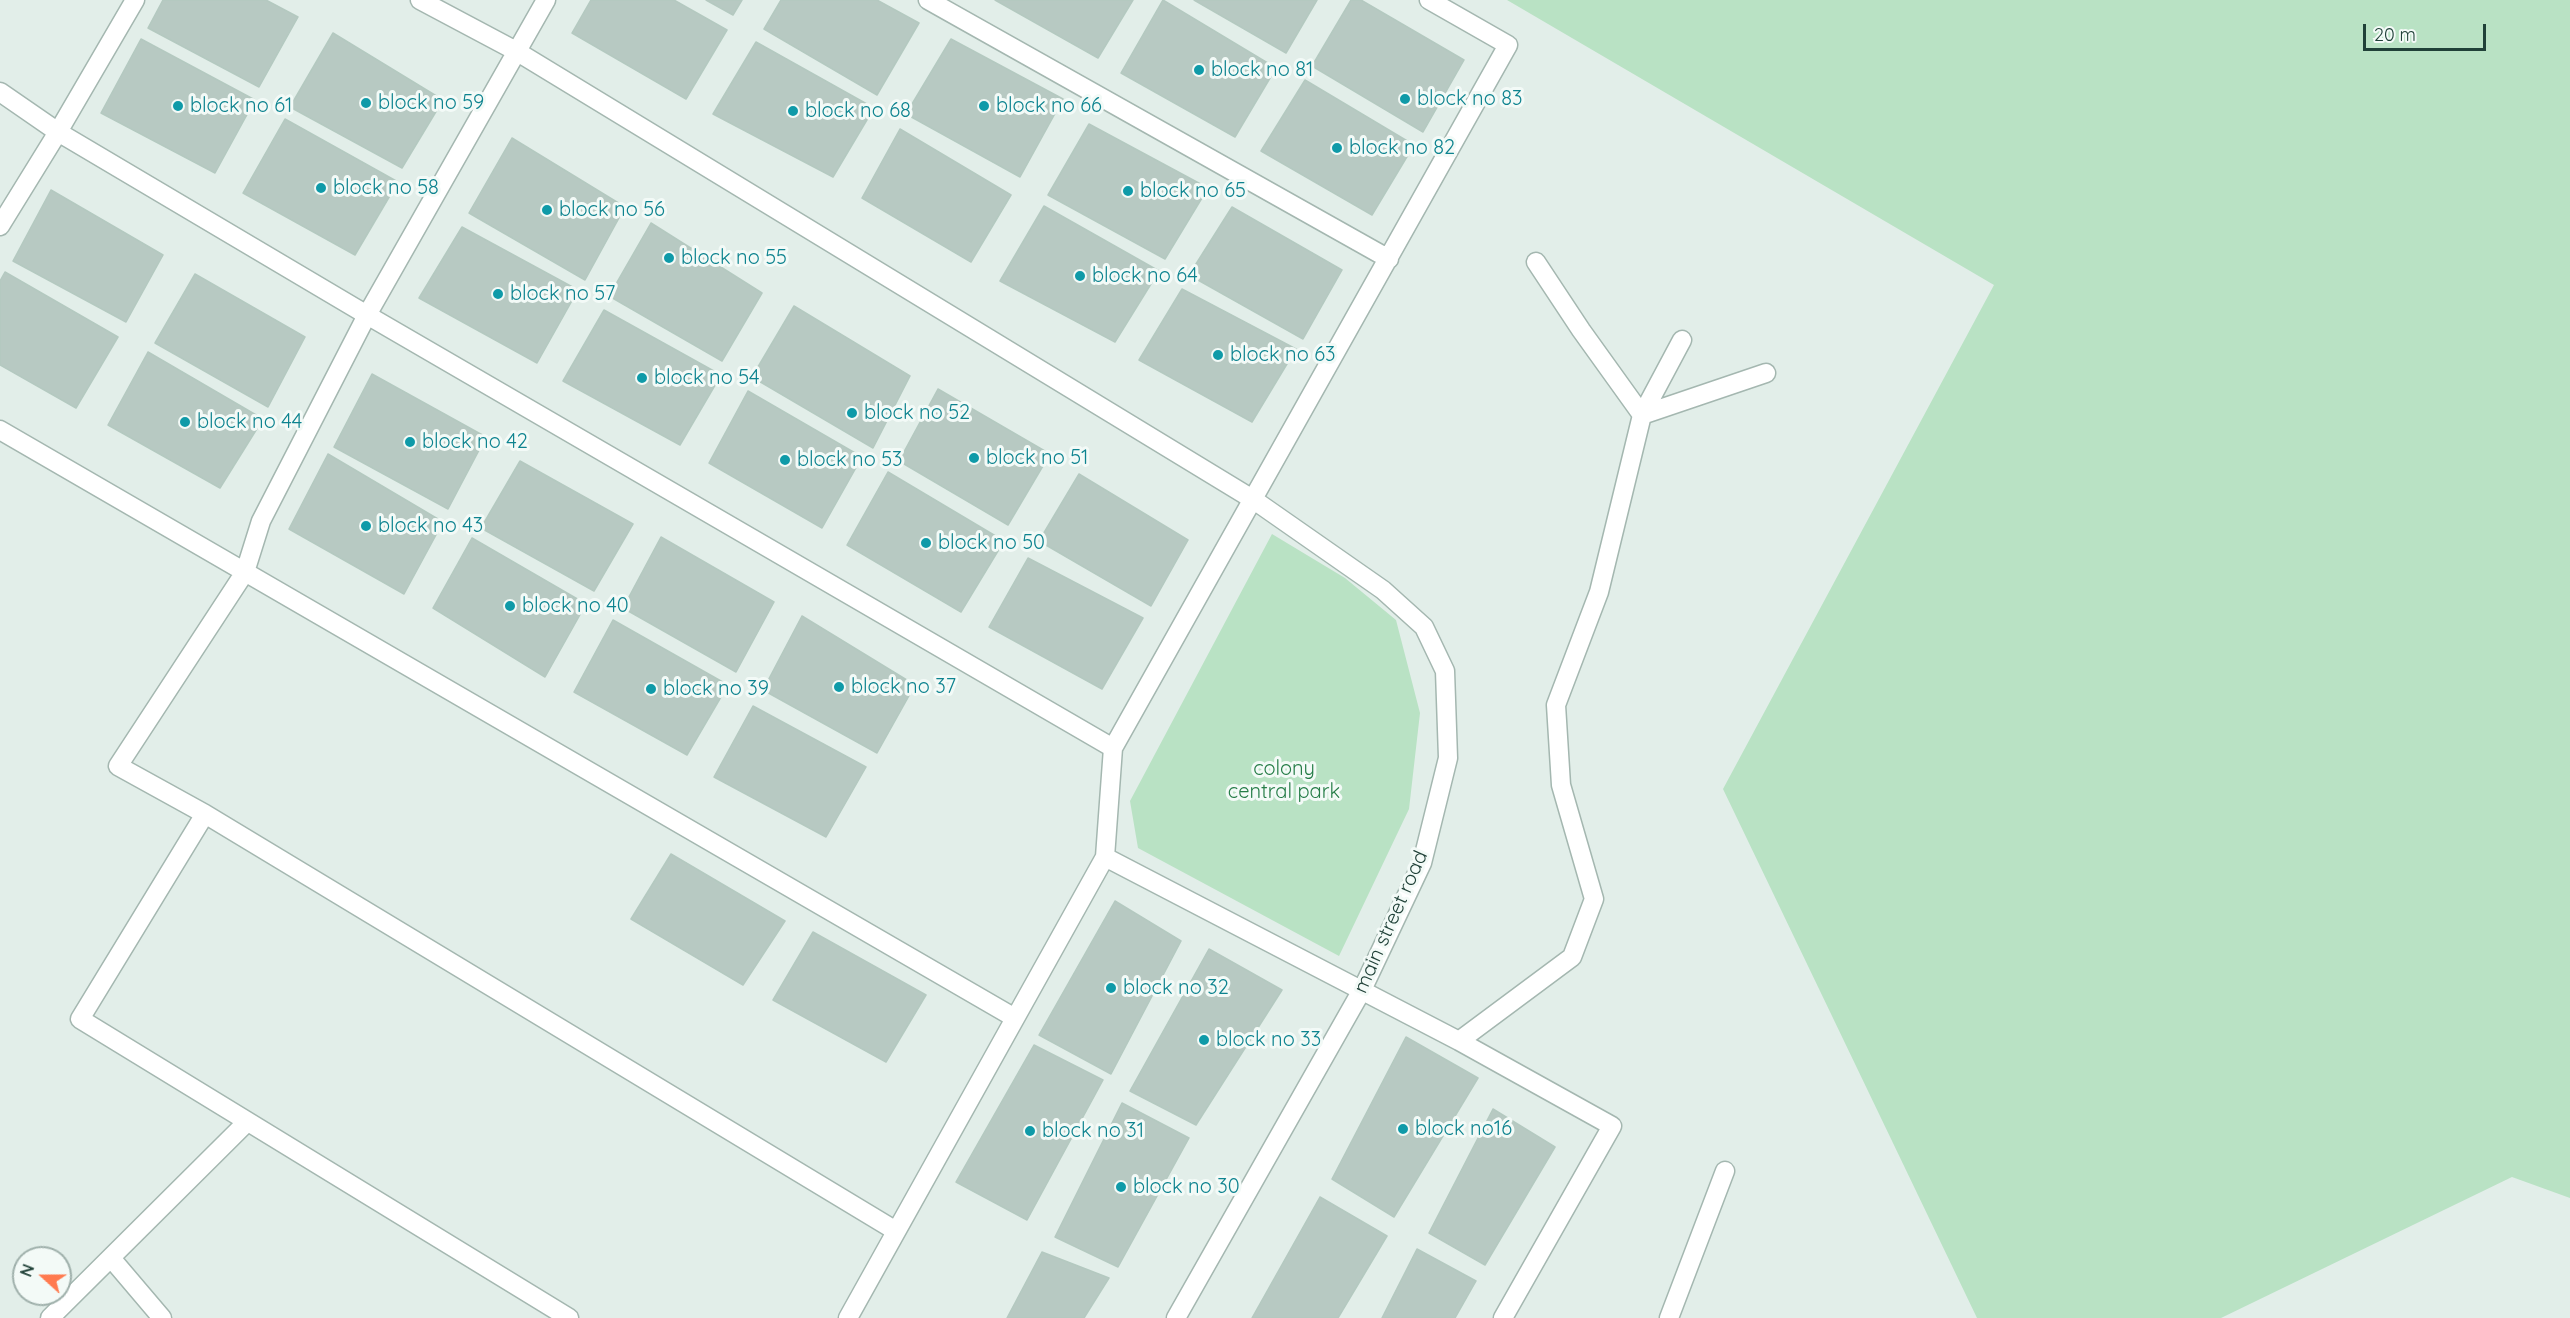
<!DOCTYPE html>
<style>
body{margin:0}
#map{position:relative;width:2570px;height:1318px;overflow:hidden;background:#e2eee9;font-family:Quicksand,sans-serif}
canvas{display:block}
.north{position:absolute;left:12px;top:1246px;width:60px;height:60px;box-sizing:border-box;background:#f3faf7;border:2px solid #9fb0ab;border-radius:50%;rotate:291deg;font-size:16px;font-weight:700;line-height:24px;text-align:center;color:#204138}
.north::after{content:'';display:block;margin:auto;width:21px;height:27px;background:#ff7a4f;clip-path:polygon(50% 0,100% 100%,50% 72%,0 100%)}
.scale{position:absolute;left:2363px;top:24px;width:123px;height:27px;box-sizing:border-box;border:3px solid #204138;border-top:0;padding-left:8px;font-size:18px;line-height:21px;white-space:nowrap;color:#204138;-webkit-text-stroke:4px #f3faf7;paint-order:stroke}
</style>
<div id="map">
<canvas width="2570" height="1318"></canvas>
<div class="north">N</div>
<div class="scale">20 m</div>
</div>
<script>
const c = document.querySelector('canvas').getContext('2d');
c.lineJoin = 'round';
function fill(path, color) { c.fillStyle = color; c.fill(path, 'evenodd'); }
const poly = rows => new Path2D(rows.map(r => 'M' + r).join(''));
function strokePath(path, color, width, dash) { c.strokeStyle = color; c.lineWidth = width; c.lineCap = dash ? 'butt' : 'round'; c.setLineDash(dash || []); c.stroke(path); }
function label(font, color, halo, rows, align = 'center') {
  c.font = font + ' Quicksand,sans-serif'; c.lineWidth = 6; c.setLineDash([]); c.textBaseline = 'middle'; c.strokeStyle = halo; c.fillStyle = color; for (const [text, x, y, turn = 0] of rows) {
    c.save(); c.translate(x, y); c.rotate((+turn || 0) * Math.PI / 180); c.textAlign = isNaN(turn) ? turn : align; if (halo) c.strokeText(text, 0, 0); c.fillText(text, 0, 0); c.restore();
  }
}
const green = poly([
 [1507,0,2570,0,2570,1198,2512,1177,2221,1318,1977,1318,1723,789,1994,285],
 [1272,534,1345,578,1396,620,1420,713,1409,809,1339,956,1138,848,1130,801]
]);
const building = poly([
 [163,0,266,0,298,17,259,87,148,28,163,0],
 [591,0,674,0,727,30,686,99,572,33,591,0],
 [706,0,742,0,733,15,706,0],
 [781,0,877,0,919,23,877,95,764,29,781,0],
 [995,0,1133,0,1098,58,995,0],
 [1163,0,1276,68,1235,137,1121,73,1163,0],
 [1194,0,1317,0,1286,53,1194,0],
 [1351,0,1361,0,1464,60,1423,132,1312,66,1351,0],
 [333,33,443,100,402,168,290,107,333,33],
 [141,39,255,100,215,173,101,113,141,39],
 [951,39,1063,99,1020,177,906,114,951,39],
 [756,42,874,108,833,177,713,114,756,42],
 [1305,80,1414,145,1372,215,1261,151,1305,80],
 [285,119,398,182,355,255,243,193,285,119],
 [1089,124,1208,188,1165,259,1048,195,1089,124],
 [900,129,1011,195,971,262,862,198,900,129],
 [512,138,625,207,585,280,469,213,512,138],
 [51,190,163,255,126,322,13,261,51,190],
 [1044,206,1159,271,1115,342,1000,281,1044,206],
 [1232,207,1342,270,1303,339,1189,275,1232,207],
 [651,223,762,293,722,361,609,296,651,223],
 [462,227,578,290,537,363,419,298,462,227],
 [5,272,118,337,76,408,0,365,0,281,5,272],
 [195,274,305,337,268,407,155,343,195,274],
 [1182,289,1296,349,1252,422,1139,360,1182,289],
 [794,306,910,376,873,448,752,377,794,306],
 [604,310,721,375,680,445,563,381,604,310],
 [148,352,263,419,220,488,108,425,148,352],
 [372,374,486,437,448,509,334,447,372,374],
 [938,389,1050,454,1008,525,899,461,938,389],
 [748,391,862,457,822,528,709,463,748,391],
 [328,454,443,522,404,594,289,529,328,454],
 [520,461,633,524,594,591,481,528,520,461],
 [888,472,1004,541,961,612,847,545,888,472],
 [1079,474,1188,540,1151,606,1039,541,1079,474],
 [661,537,774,602,736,672,623,608,661,537],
 [472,538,586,604,545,677,433,608,472,538],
 [1028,558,1143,618,1102,689,989,627,1028,558],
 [802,616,915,685,877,753,763,690,802,616],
 [613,620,728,685,687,755,574,692,613,620],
 [753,706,866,767,826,837,714,777,753,706],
 [671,854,785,921,743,985,631,919,671,854],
 [1115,901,1181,941,1111,1074,1039,1035,1115,901],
 [813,932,926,995,886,1062,773,1000,813,932],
 [1209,949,1282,990,1196,1125,1130,1091,1209,949],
 [1406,1037,1478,1078,1394,1217,1332,1179,1406,1037],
 [1034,1045,1103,1080,1027,1220,956,1182,1034,1045],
 [1122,1103,1189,1138,1118,1267,1055,1237,1122,1103],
 [1493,1109,1555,1147,1485,1265,1429,1233,1493,1109],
 [1320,1197,1387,1236,1338,1318,1252,1318,1320,1197],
 [1417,1249,1476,1281,1455,1318,1382,1318,1417,1249],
 [1042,1252,1109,1278,1084,1318,1007,1318,1042,1252]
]);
const minor = poly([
 [420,0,516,51,1254,500,1383,590,1424,627,1445,671,1448,758,1422,863,1362,990,1176,1318],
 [546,0,367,315,1113,748],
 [928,0,1389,259],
 [0,92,58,132,135,0],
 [0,226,58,132,367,315,261,521,245,572,118,766,205,814,80,1019,569,1318],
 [1536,262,1581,330,1642,415],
 [1642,415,1766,373],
 [0,430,1015,1018],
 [205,814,896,1231],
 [1105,857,1113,748,1508,45,1429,0],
 [1459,1041,1572,957,1594,899,1561,785,1556,705,1599,592,1642,415,1682,340],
 [111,1258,162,1318],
 [50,1318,247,1122],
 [848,1318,1105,857,1459,1041,1612,1126,1503,1318],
 [1669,1318,1725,1171]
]);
const markers = [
 [1199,70,6,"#0f9aa8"],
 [1405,99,6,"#0f9aa8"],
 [366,103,6,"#0f9aa8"],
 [178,106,6,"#0f9aa8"],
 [984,106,6,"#0f9aa8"],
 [793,111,6,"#0f9aa8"],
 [1337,148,6,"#0f9aa8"],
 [321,188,6,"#0f9aa8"],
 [1128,191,6,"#0f9aa8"],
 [547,210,6,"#0f9aa8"],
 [669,258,6,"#0f9aa8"],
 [1080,276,6,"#0f9aa8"],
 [498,294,6,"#0f9aa8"],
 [1218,355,6,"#0f9aa8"],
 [642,378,6,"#0f9aa8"],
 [852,413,6,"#0f9aa8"],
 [185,422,6,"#0f9aa8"],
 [410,442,6,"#0f9aa8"],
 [974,458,6,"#0f9aa8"],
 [785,460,6,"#0f9aa8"],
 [366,526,6,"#0f9aa8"],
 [926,543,6,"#0f9aa8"],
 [510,606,6,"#0f9aa8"],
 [839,687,6,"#0f9aa8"],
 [651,689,6,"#0f9aa8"],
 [1111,988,6,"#0f9aa8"],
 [1204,1040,6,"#0f9aa8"],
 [1403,1129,6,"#0f9aa8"],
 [1030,1131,6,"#0f9aa8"],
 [1121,1187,6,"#0f9aa8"]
];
const cultureNames = [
 ["block no 81",1211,70],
 ["block no 83",1417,99],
 ["block no 59",378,103],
 ["block no 61",190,106],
 ["block no 66",996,106],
 ["block no 68",805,111],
 ["block no 82",1349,148],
 ["block no 58",333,188],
 ["block no 65",1140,191],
 ["block no 56",559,210],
 ["block no 55",681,258],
 ["block no 64",1092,276],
 ["block no 57",510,294],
 ["block no 63",1230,355],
 ["block no 54",654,378],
 ["block no 52",864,413],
 ["block no 44",197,422],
 ["block no 42",422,442],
 ["block no 51",986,458],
 ["block no 53",797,460],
 ["block no 43",378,526],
 ["block no 50",938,543],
 ["block no 40",522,606],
 ["block no 37",851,687],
 ["block no 39",663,689],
 ["block no 32",1123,988],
 ["block no 33",1216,1040],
 ["block no16",1415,1129],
 ["block no 31",1042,1131],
 ["block no 30",1133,1187]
];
const parkNames = [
 ["colony",1284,769],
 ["central park",1284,792]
];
const streetNames = [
 ["main street road",1391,922,-66]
];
fill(green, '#b9e2c4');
fill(building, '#b7c9c2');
strokePath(building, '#b4c9c0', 1.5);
strokePath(minor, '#a4b7b0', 21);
strokePath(minor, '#fff', 18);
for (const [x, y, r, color] of markers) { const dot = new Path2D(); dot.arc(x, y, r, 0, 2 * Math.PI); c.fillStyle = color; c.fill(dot); strokePath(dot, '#f3faf7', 2); }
label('20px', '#0d838f', '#f3faf7', cultureNames, 'left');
label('20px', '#257d47', '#f3faf7', parkNames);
label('20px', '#204138', '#f3faf7', streetNames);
</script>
